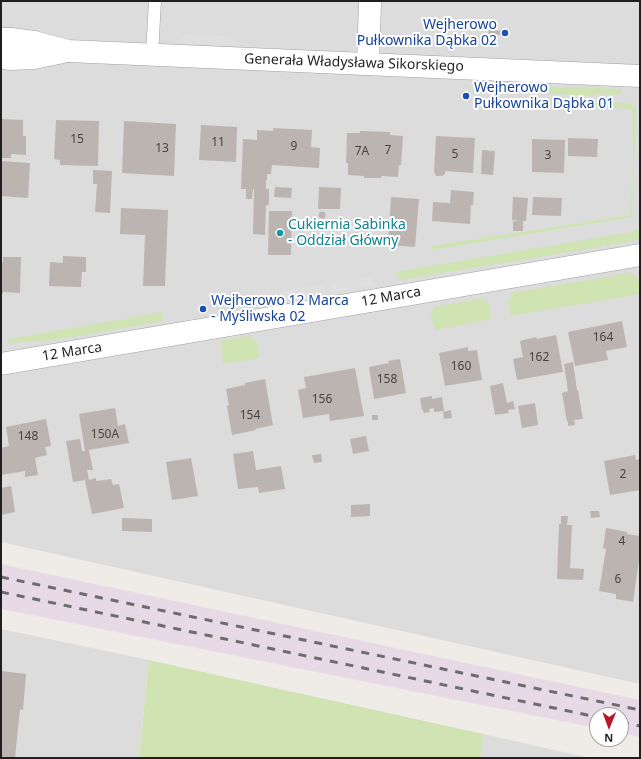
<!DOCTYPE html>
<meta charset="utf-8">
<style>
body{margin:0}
#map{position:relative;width:641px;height:759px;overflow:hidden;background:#efebe7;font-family:"Noto Sans",sans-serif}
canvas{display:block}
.frame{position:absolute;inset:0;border:2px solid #1f1f1f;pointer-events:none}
.north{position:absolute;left:589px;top:707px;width:40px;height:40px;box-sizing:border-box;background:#fff;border:1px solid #a5a5a5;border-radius:50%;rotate:181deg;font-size:11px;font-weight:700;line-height:16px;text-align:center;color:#1f1f1f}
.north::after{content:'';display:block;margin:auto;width:14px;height:18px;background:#b81726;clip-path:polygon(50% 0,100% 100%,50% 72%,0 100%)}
</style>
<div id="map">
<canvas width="641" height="759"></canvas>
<div class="frame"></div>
<div class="north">N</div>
</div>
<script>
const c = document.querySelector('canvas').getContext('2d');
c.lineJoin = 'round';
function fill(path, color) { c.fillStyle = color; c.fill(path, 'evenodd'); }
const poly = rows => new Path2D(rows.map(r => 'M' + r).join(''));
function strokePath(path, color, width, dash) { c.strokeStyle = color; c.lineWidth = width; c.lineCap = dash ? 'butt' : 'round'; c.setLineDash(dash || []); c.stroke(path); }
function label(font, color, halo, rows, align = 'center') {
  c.font = font + ' "Noto Sans",sans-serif'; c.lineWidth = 4; c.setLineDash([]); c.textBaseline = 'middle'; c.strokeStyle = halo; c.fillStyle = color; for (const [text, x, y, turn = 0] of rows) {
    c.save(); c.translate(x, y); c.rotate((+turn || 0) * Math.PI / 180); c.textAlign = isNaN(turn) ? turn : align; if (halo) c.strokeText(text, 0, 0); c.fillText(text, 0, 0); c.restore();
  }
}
const residential = poly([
 [1,1,640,1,640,684,1,542],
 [1,629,149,660,139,758,1,758],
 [483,734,590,758,481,758]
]);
const industrial = poly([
 [1,564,640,700,640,737,621,733,621,715,597,715,597,728,1,609]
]);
const grass = poly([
 [552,87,560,87,622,89,620,94,617,95,599,94,595,96,529,93,532,90],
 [534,99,630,103,635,106,636,110,632,217,432,250,431,246,630,215,633,166,632,109,533,103,532,101],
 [640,228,640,239,606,246,603,243,602,244,600,247,400,280,395,272,632,232],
 [626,273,634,274,638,278,639,283,640,294,510,316,508,302,512,293,606,277,609,278,611,278,614,275],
 [482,298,489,304,492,319,435,330,431,315,434,307],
 [164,312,162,321,84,335,52,340,8,343,8,339],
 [249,336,257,343,260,358,223,364,220,341],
 [149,660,483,734,481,758,139,758]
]);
const parking = poly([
 [185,34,228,36,239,45,175,43],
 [370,277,375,285,329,293,331,283],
 [322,285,326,293,280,302,282,291]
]);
const building = poly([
 [489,30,503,31,503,35,488,34],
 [1,119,23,120,23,136,26,136,26,155,11,154,11,158,1,158],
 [56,120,99,121,98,166,60,165,60,160,54,159],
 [124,121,176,124,174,176,122,173],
 [201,125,237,127,236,162,199,160],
 [273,128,312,130,311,147,320,148,319,168,272,165,271,174,267,174,267,180,266,180,266,189,269,189,269,205,266,205,265,235,253,234,254,189,253,189,252,199,246,199,246,189,241,189,243,139,257,140,257,130,273,131],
 [360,131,390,132,390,135,403,136,401,165,399,165,398,177,382,176,381,178,364,178,364,176,348,175,348,163,346,163,347,133,360,133],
 [436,136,475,138,473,173,445,171,445,174,442,176,436,176,434,172],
 [568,138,598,139,597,157,568,156],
 [532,139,565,140,564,173,532,172],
 [482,150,495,151,493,175,481,174],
 [1,161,30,163,28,198,1,196],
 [93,170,112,171,110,213,95,212,97,184,93,184],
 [275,187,292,188,291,198,274,197],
 [319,187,341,188,340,209,318,209],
 [451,190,474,192,473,205,471,205,470,224,432,221,433,202,450,203],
 [391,197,419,199,415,247,388,245],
 [513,197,528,198,526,221,523,221,523,231,513,231,513,221,520,221,512,220],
 [533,197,562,198,561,216,532,215],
 [121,208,168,210,165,286,143,286,145,235,120,234],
 [269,211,292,211,291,255,268,255],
 '318.5 215a3.5 3.5 0 1 1 7 0a3.5 3.5 0 1 1-7 0Z',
 [63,256,86,257,86,272,82,272,81,287,49,286,50,262,63,263],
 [3,257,21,257,20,293,3,292,3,294,1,294,1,263,3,263],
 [622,321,627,347,606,351,608,360,575,366,568,332],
 [556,335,563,372,517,380,513,359,523,357,520,341,536,337,537,339],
 [468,347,468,351,477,350,482,380,445,386,439,353],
 [400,359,406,393,374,399,369,367,389,363,388,361],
 [573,362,577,390,578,390,583,419,574,420,575,425,568,426,568,421,567,422,562,393,568,391,564,364],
 [355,368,364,416,330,421,329,414,303,418,298,390,306,388,304,377],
 [265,379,273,425,255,429,256,430,232,435,227,406,229,405,226,389,245,385,245,383],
 [503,383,507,403,513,401,515,409,508,410,509,413,495,415,490,386],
 [432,396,432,399,442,397,444,411,434,412,434,408,429,409,430,412,424,413,423,410,422,410,420,398],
 [535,403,538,425,522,428,518,406],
 [115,408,118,426,125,424,129,443,89,450,93,470,87,470,89,480,96,478,96,481,111,479,113,485,119,484,124,508,92,514,85,480,73,482,66,441,80,439,82,451,85,451,79,414],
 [451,410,452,418,444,419,443,412],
 [372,415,378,415,378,420,372,420],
 [46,419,51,446,45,447,47,455,35,458,38,475,25,477,25,471,1,475,1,448,9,446,6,427],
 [366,436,369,451,353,454,350,439],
 [253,451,256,470,281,466,285,489,259,493,258,487,238,489,233,454],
 [321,454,322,462,314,463,312,455],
 [635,455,636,460,640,459,640,490,610,495,604,461],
 [191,458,198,496,172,500,166,462],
 [11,486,15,512,1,515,1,488],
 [370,504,370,516,351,517,351,505],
 [590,511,599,511,600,517,591,518],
 [561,516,568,516,567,525,572,525,570,568,584,569,583,580,557,579,559,524,561,524],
 [122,518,152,519,152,532,122,531],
 [606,528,627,532,627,534,640,536,640,553,633,602,616,599,616,594,599,591,606,549,603,548],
 [1,671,26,674,23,710,20,709,15,758,1,758]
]);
const service = poly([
 [152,55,155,1]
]);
const minor = poly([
 [368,64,370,1]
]);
const tertiary = poly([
 [1,39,11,39,34,42,68,51,640,76],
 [1,57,10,59,34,58,63,52],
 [1,364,640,255]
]);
const rail = poly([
 [1,577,640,710],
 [1,592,597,717],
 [621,722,640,726]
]);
const markers = [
 [505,33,4,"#1a4fb4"],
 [466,96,4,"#1a4fb4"],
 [280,233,4,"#0f9aa8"],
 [203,309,4,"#1a4fb4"]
];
const numberNames = [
 ["15",77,140],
 ["11",218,143],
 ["9",294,147],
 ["13",162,149],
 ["7",388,151],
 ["7A",362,152],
 ["5",455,155],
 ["3",548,156],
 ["164",603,338],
 ["162",539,358],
 ["160",461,367],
 ["158",387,380],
 ["156",322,400],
 ["154",250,416],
 ["150A",105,435],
 ["148",28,437],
 ["2",623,475],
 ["4",622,542],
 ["6",618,580]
];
const transitNames = [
 ["Wejherowo",497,25,"right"],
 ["Pułkownika Dąbka 02",497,41,"right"],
 ["Wejherowo",474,88],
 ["Pułkownika Dąbka 01",474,104],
 ["Wejherowo 12 Marca",211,301],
 ["- Myśliwska 02",211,317]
];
const streetNames = [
 ["Generała Władysława Sikorskiego",354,63,2],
 ["12 Marca",391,297,-10],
 ["12 Marca",72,352,-9]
];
const cultureNames = [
 ["Cukiernia Sabinka",288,225],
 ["- Oddział Główny",288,241]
];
fill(residential, '#dddcdd');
fill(industrial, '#e7dae6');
fill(grass, '#cfe3b3');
fill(parking, '#dfdfdf');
fill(building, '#bcb4b0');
strokePath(service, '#a0a0a0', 13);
strokePath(minor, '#a0a0a0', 23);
strokePath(tertiary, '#a0a0a0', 23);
strokePath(service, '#fff', 12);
strokePath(minor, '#fff', 22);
strokePath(tertiary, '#fff', 22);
strokePath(rail, '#6d6d6d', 3, [8, 8]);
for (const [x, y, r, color] of markers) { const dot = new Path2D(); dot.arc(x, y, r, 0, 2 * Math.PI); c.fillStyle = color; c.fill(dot); strokePath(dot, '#fff', 1.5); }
label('12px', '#464443', null, numberNames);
label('14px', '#164399', '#fff', transitNames, 'left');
label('14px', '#1f1f1f', '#fff', streetNames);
label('14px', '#0d838f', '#fff', cultureNames, 'left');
</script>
